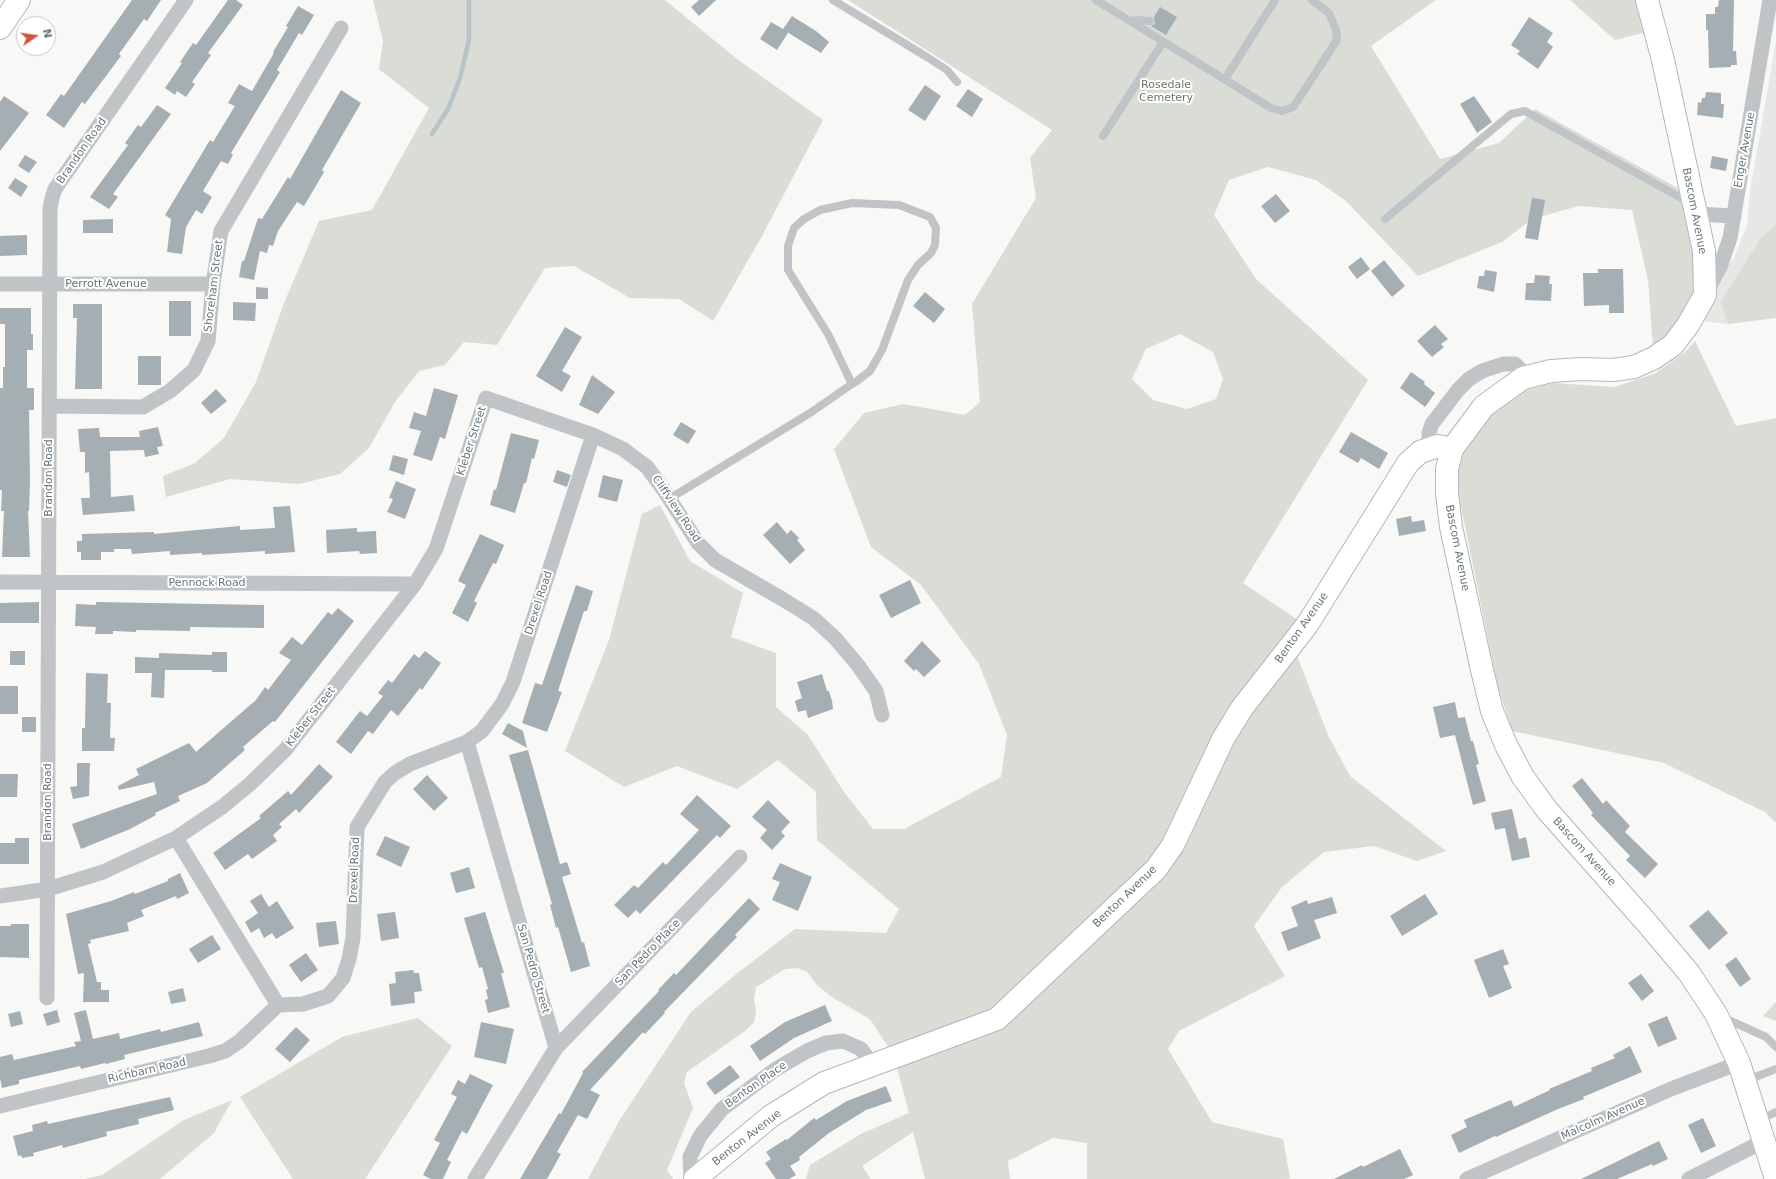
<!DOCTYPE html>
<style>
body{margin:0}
#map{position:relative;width:1776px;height:1179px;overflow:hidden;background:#f8f8f6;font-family:"DejaVu Sans",sans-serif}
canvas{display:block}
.north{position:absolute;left:16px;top:16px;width:40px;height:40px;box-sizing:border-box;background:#fff;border:1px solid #c2c8cb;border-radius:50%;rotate:77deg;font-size:11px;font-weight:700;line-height:16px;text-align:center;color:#66767e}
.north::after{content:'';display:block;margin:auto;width:14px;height:18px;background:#d1543d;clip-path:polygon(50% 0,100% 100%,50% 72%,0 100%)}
</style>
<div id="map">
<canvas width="1776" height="1179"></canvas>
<div class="north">N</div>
</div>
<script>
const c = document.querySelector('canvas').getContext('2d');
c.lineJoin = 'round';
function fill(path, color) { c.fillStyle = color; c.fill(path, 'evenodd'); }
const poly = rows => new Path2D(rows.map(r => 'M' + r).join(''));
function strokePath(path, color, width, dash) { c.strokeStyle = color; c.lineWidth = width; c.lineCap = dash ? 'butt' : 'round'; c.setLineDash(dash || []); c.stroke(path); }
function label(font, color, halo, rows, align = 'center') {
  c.font = font + ' "DejaVu Sans",sans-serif'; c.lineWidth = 4; c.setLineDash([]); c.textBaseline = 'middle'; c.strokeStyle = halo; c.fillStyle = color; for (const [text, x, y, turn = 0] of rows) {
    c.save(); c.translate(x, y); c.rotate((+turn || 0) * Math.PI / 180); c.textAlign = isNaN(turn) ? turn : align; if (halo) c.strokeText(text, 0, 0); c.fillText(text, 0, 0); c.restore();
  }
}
const built = poly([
 [1776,41,1776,318,1728,324,1702,321,1720,274,1734,258,1747,225,1750,191]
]);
const green = poly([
 [373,0,665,0,737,59,823,120,761,238,713,321,679,299,630,298,574,266,545,268,497,345,464,342,445,365,419,371,395,402,369,448,340,474,299,484,230,479,166,497,163,476,195,463,224,438,256,382,284,303,319,221,372,210,429,108,379,69,383,41],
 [848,0,1436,0,1371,46,1440,159,1499,143,1535,109,1683,191,1701,287,1690,318,1653,348,1648,280,1632,210,1579,206,1532,219,1502,242,1418,276,1346,201,1316,180,1268,167,1229,180,1214,215,1256,279,1368,380,1243,583,1298,620,1297,656,1328,735,1350,776,1446,851,1417,861,1374,846,1324,852,1282,887,1254,926,1285,976,1179,1031,1168,1049,1212,1122,1283,1139,1290,1178,1287,1179,1087,1179,1087,1143,1053,1138,1008,1161,1010,1179,925,1179,913,1132,862,1166,871,1179,806,1179,810,1165,861,1134,909,1113,894,1056,870,1019,833,998,817,985,807,972,798,968,785,969,756,987,754,998,756,1011,754,1022,745,1031,687,1072,684,1083,693,1108,667,1170,673,1179,588,1179,619,1121,691,1012,735,975,795,929,886,933,899,909,817,840,816,792,778,760,737,789,677,766,624,787,565,751,609,640,642,514,660,505,690,561,743,593,731,637,776,653,776,707,808,735,844,792,873,829,904,829,1001,777,1007,735,979,664,921,585,871,547,834,449,864,413,903,404,965,415,980,402,972,304,1036,198,1030,158,1052,130],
 [1180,334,1213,352,1223,379,1216,399,1187,409,1153,400,1132,379,1146,349],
 [1570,0,1639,0,1652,46,1642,33,1615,40],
 [1776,224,1776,318,1728,324,1721,301,1761,238],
 [1695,341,1736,426,1776,418,1776,823,1765,812,1664,763,1512,731,1497,683,1460,502,1457,470,1469,432,1496,407,1525,390,1554,383,1614,387,1654,374,1684,353],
 [1776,1002,1776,1021,1763,1016],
 [418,1018,452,1046,365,1179,293,1179,240,1097,342,1037],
 [232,1100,214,1133,160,1179,85,1179,102,1175,184,1120]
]);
const stream = poly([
 [432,134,448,109,460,78,469,40,469,0]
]);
const building = poly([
 [132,0,161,0,147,21,144,19,119,54,121,56,85,104,82,102,64,128,46,115,61,94,64,96],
 [228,0,236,0,243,5,208,53,211,55,192,82,195,84,186,97,177,91,175,95,165,88,182,63,180,62,193,43,196,45],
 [699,0,716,0,699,16,691,7],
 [1719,0,1734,0,1733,51,1736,51,1737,65,1731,65,1731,67,1709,68,1708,30,1706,30,1706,14,1715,14,1715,7,1718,7],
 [298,6,314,15,302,35,299,33,277,70,280,72,231,153,233,155,228,164,221,161,203,191,212,197,202,214,196,210,186,227,182,254,167,252,171,219,165,215,210,140,213,142,235,106,228,103,239,84,252,91,274,53,273,52,288,27,286,26],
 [1160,7,1177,17,1166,35,1151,26,1155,24,1154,17],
 [792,16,816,31,829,42,821,53,787,32,788,33,777,50,760,39,771,22,783,29],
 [1529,17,1553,33,1547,42,1553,47,1538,69,1517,54,1520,51,1511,45],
 [925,85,941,96,925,121,908,110],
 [968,89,983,99,972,117,956,106],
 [341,90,361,103,322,170,324,172,304,206,297,202,278,231,273,246,269,245,267,253,260,251,254,280,239,277,242,261,244,261,258,218,262,219,288,177,290,179],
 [1706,92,1721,93,1721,104,1724,104,1723,118,1697,115,1698,102,1701,103,1702,98,1705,98],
 [4,96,29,113,0,151,0,102],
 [1474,96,1492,122,1477,133,1460,104],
 [157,105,171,114,113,194,118,197,109,209,90,197,128,145,125,143,138,125,141,127],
 [25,155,37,162,29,173,18,166],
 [1712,156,1728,159,1726,171,1710,168],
 [15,178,28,186,21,197,8,188],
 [1276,194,1290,211,1275,223,1261,206],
 [1532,198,1545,200,1538,240,1525,238],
 [113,219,113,233,83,233,83,220],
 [27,235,27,255,0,256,0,236],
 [1361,257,1370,269,1357,279,1348,267],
 [1384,260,1405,286,1392,297,1371,271],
 [1598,269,1623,269,1624,313,1609,313,1609,305,1584,306,1583,273,1598,273],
 [1485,270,1497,272,1494,292,1477,288,1479,276,1484,276],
 [1535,275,1550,276,1549,284,1552,284,1551,301,1525,300,1526,283,1534,283],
 [256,287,268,288,268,299,256,299],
 [925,292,945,309,934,323,913,306],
 [169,301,191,301,191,336,169,336],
 [233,302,256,303,255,321,233,320],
 [73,304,102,304,102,389,75,389,77,318,73,318],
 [0,308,31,308,31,334,33,334,33,350,27,350,27,388,34,388,34,410,29,410,30,481,29,511,28,511,30,557,2,557,4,511,1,511,2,490,0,490,0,388,3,388,3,367,5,367,5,324,0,324],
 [1435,325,1448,339,1441,344,1444,347,1432,357,1417,341],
 [565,327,582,337,562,371,571,376,562,392,536,376],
 [138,356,161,356,161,385,138,385],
 [1411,372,1425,382,1424,384,1435,393,1425,407,1400,388],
 [592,375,615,392,598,414,579,405],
 [434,388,458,395,445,439,440,437,432,461,413,455,421,431,409,428,414,412,426,416],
 [216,389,227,401,211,414,201,403],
 [681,422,696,431,688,444,673,435],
 [158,427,163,446,157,447,159,454,145,457,144,450,110,451,111,497,133,495,135,511,83,515,81,498,90,498,89,472,85,473,85,452,80,452,78,429,99,428,100,437,140,437,139,431],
 [1351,432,1388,453,1379,469,1361,458,1358,463,1339,452],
 [511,433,539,440,534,459,532,458,526,483,524,483,515,513,490,505,494,489,496,490],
 [393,455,408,459,404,475,389,470],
 [557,470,571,475,567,487,553,482],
 [603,475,623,480,617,502,598,497],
 [396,481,416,489,405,519,387,512,393,499,389,498],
 [290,506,295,552,265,554,265,551,202,555,202,553,170,555,170,551,132,554,131,549,114,549,114,552,101,552,101,560,81,560,81,552,77,552,77,541,82,541,82,534,154,532,154,534,240,526,240,530,275,528,273,507],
 [1411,516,1412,522,1424,520,1426,531,1399,536,1396,519],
 [777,522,787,534,791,530,799,538,797,540,805,550,790,564,763,535],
 [357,528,357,532,376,531,377,553,360,554,359,551,327,553,326,530],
 [480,534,504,545,496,564,493,563,474,601,477,603,468,622,452,613,466,585,458,581],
 [910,580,921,603,891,618,879,595],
 [576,585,593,591,587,611,584,611,568,660,558,691,562,692,547,732,522,723,535,683,542,685],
 [39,602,39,623,0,623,0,603],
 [96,602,264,605,264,628,190,627,190,631,136,630,136,632,113,631,113,634,95,634,96,627,75,626,76,604,96,605],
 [338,608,354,621,275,722,273,721,243,747,245,750,207,783,178,796,180,801,155,813,156,815,130,829,81,849,72,824,157,794,154,782,119,790,118,786,139,775,136,769,189,743,196,752,256,700,265,687,268,690,291,660,279,653,292,637,302,645,328,612,332,615],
 [922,641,941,661,924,677,916,669,914,671,904,661],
 [10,651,25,651,25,665,10,665],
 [425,651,441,663,422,690,420,688,398,716,391,710,373,734,368,731,351,754,336,742,360,711,367,716,383,696,378,693,388,680,392,683,414,654,419,658],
 [212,652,227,652,227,672,212,672,212,670,165,670,164,698,151,697,152,673,135,673,135,657,159,658,159,653,212,655],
 [86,673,108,674,107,703,111,703,110,738,115,738,114,751,82,751,82,728,85,728],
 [822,674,827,691,829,691,832,701,833,709,808,718,806,710,798,712,795,701,802,698,797,682],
 [0,686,18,686,18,714,0,714],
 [1455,702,1458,718,1465,717,1471,741,1473,741,1479,764,1476,765,1486,801,1473,805,1455,735,1440,738,1433,707],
 [22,717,36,717,36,732,22,732],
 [508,723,523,731,527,748,502,734],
 [528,750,560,864,567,862,571,874,562,877,582,943,584,942,590,966,571,972,558,927,556,928,550,905,552,904,509,755],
 [77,763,90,763,89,796,73,799,70,787,77,786],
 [319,764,333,777,299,813,296,809,279,824,282,827,273,835,277,841,252,859,248,854,225,870,213,853,261,818,259,816,288,791,291,795],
 [0,774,18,774,17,797,0,797],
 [427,775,448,798,434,811,413,789],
 [1582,778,1603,804,1606,800,1630,826,1625,832,1658,864,1645,878,1626,860,1630,856,1591,815,1593,813,1572,786],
 [697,795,731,826,720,838,717,835,640,914,636,910,628,918,614,905,634,885,638,888,663,862,666,865,699,830,680,814],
 [768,800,790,822,781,832,785,836,772,850,760,838,767,830,752,817],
 [1512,809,1519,839,1526,837,1530,857,1512,861,1505,828,1495,830,1491,813],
 [385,836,410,847,401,867,376,855],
 [15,838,29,838,29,864,0,864,0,843,15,843],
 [780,863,812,877,798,911,772,900,780,882,772,879],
 [469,867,475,888,456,893,450,873],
 [180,873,189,893,177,899,176,896,141,910,144,916,127,923,129,931,90,940,91,943,88,944,97,982,101,982,101,990,109,990,109,1002,83,1002,84,973,78,974,66,914,111,901,134,892,135,894,168,881,168,879],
 [261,894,269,907,277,901,294,928,276,939,272,933,264,938,259,928,251,933,245,922,258,913,250,901],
 [1425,894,1438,914,1402,936,1390,916],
 [1332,897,1337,913,1314,920,1321,938,1288,951,1281,932,1298,926,1291,907,1307,900,1308,904],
 [749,898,760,909,735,935,737,937,664,1012,665,1013,645,1034,643,1032,590,1090,600,1095,587,1119,578,1115,557,1152,561,1154,547,1179,520,1179,559,1113,561,1114,583,1073,582,1072,659,991,658,990,674,973,676,975],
 [1708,910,1728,933,1709,950,1689,926],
 [395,912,399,938,381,941,377,914],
 [485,912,504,973,501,973,510,1007,488,1013,485,1000,488,999,486,990,488,989,482,967,479,968,464,918],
 [336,921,339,944,319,947,316,923],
 [11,924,29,924,29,958,0,957,0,926,11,926],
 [212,935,221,949,198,963,189,949],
 [1503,949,1509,964,1503,966,1512,988,1489,998,1474,960],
 [306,953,318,970,301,982,289,965],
 [1736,957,1751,979,1740,987,1725,965],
 [413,970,414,973,419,973,422,991,414,992,415,1003,391,1006,389,984,396,983,395,972],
 [1641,974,1654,991,1642,1001,1628,983],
 [183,988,186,1001,171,1004,168,992],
 [825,1005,832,1021,794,1038,760,1061,750,1046,785,1022],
 [57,1010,60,1022,47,1026,43,1014],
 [86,1010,93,1039,119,1033,120,1039,160,1029,161,1032,199,1022,203,1036,124,1055,125,1059,106,1064,105,1063,81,1069,80,1066,19,1080,19,1084,2,1088,0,1078,0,1057,12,1054,14,1060,76,1046,74,1042,81,1041,74,1013],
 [20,1011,23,1024,11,1027,8,1014],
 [1667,1016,1677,1039,1658,1047,1648,1024],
 [481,1022,514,1029,506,1064,474,1057],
 [296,1027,310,1040,290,1062,275,1049],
 [1630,1046,1642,1072,1583,1097,1584,1099,1558,1109,1496,1137,1495,1136,1459,1153,1451,1135,1467,1127,1464,1120,1511,1100,1514,1107,1550,1090,1549,1089,1592,1071,1591,1068,1615,1058,1613,1055],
 [730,1065,740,1077,715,1095,706,1083],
 [470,1074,493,1085,467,1134,462,1131,447,1160,451,1162,443,1179,431,1179,423,1175,440,1143,434,1140,457,1097,451,1094,458,1080,465,1084],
 [886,1086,892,1101,866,1110,829,1133,799,1157,800,1160,790,1166,796,1175,789,1179,776,1179,765,1163,771,1159,766,1152,786,1139,787,1140,814,1118,816,1120,847,1101],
 [170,1097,174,1110,138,1119,139,1124,106,1132,107,1136,63,1148,62,1145,33,1153,34,1156,22,1158,21,1155,18,1156,13,1136,33,1131,32,1125,47,1121,48,1124],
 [1703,1118,1716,1146,1701,1153,1688,1125],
 [1659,1141,1668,1159,1653,1166,1652,1164,1617,1179,1581,1179],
 [1400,1149,1413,1175,1404,1179,1334,1179,1362,1165,1363,1167]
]);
const lane = poly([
 [833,0,927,57,947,70,957,82],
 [1096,0,1271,108,1282,111,1293,107,1298,100,1337,40,1336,30,1329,13,1312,0],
 [1130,21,1137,20,1150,21],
 [1225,79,1275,0],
 [1103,136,1163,42],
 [1385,219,1511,114,1525,111,1690,203],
 [669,499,810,413,852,384,857,381,870,371,882,350,908,280,918,265,931,253,935,245,936,228,930,217,899,205,852,203,820,210,804,219,794,228,788,246,788,270,828,334,852,384],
 [1722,1017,1766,1037,1776,1047],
 [1745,1081,1776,1069],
 [1759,1120,1776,1112]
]);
const street = poly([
 [1696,214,1734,216],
 [0,284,213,284],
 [1706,293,1720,267,1730,238,1770,0],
 [50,406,143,407,170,391,194,370,208,341,213,284,221,231,341,28],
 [1430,448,1429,433,1432,424,1458,390,1469,379,1482,371,1503,364,1515,364,1528,377],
 [0,582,415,584],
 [467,742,556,1048,475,1179],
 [176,838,278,1005,303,1004,328,996,343,978,349,959,353,938,357,827,385,782,395,773,410,764,467,742,482,731,502,704,513,682,593,435],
 [0,896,48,889,103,872,176,838,222,807,250,784,286,749,415,584,436,549,486,398,593,435,623,449,647,467,663,489,698,543,715,560,784,600,813,618,835,638,857,664,876,691,882,715],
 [47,998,50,209,52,198,55,189,186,0],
 [556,1048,740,857],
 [0,1106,209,1056,225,1051,240,1041,278,1005],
 [691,1179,690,1157,700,1136,722,1109,776,1069,807,1051,826,1043,843,1041,861,1049,872,1064],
 [1467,1179,1671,1089,1739,1063],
 [1689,1179,1764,1141]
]);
const secondary = poly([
 [0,28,19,0],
 [1452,449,1484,406,1523,378,1551,371,1581,369,1613,370,1634,367,1654,358,1673,345,1688,325,1705,295,1704,251,1663,60,1647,0]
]);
const primary = poly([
 [695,1179,771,1116,824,1083,997,1019,1156,869,1173,845,1223,739,1242,708,1307,625,1408,463,1420,452,1438,446,1452,449,1447,469,1447,493,1451,527,1482,670,1492,711,1506,745,1523,777,1547,810,1646,922,1689,973,1716,1014,1739,1063,1776,1179]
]);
const parkNames = [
 ["Rosedale",1166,85],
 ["Cemetery",1166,98]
];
const streetNames = [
 ["Enger Avenue",1745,150,-80],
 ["Brandon Road",82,151,-55],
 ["Bascom Avenue",1694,211,79],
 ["Perrott Avenue",106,284],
 ["Shoreham Street",214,286,-83],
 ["Kleber Street",472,441,-72],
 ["Brandon Road",49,478,-90],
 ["Cliffview Road",676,509,56],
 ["Bascom Avenue",1457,548,79],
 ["Pennock Road",207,583],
 ["Drexel Road",539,603,-72],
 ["Benton Avenue",1302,628,-55],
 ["Kleber Street",311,717,-52],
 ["Brandon Road",48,802,-90],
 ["Bascom Avenue",1584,852,48],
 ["Drexel Road",355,870,-88],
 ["Benton Avenue",1125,897,-44],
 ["San Pedro Place",648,953,-46],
 ["San Pedro Street",533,969,74],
 ["Richbarn Road",147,1071,-13],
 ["Benton Place",756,1085,-35],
 ["Malcolm Avenue",1603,1119,-24],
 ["Benton Avenue",747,1138,-38]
];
fill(built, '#e6e8e6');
fill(green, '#d9ddd6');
strokePath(stream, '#b7c3c6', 4.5);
fill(building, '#a5aeb2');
strokePath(secondary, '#b2b8bc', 24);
strokePath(primary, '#b1b7ba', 24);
strokePath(lane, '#c0c4c7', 8);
strokePath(street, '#c0c4c7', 15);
strokePath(secondary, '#fff', 22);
strokePath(primary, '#fff', 22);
label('11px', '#697765', '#fff', parkNames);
label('11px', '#66767e', '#fff', streetNames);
</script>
